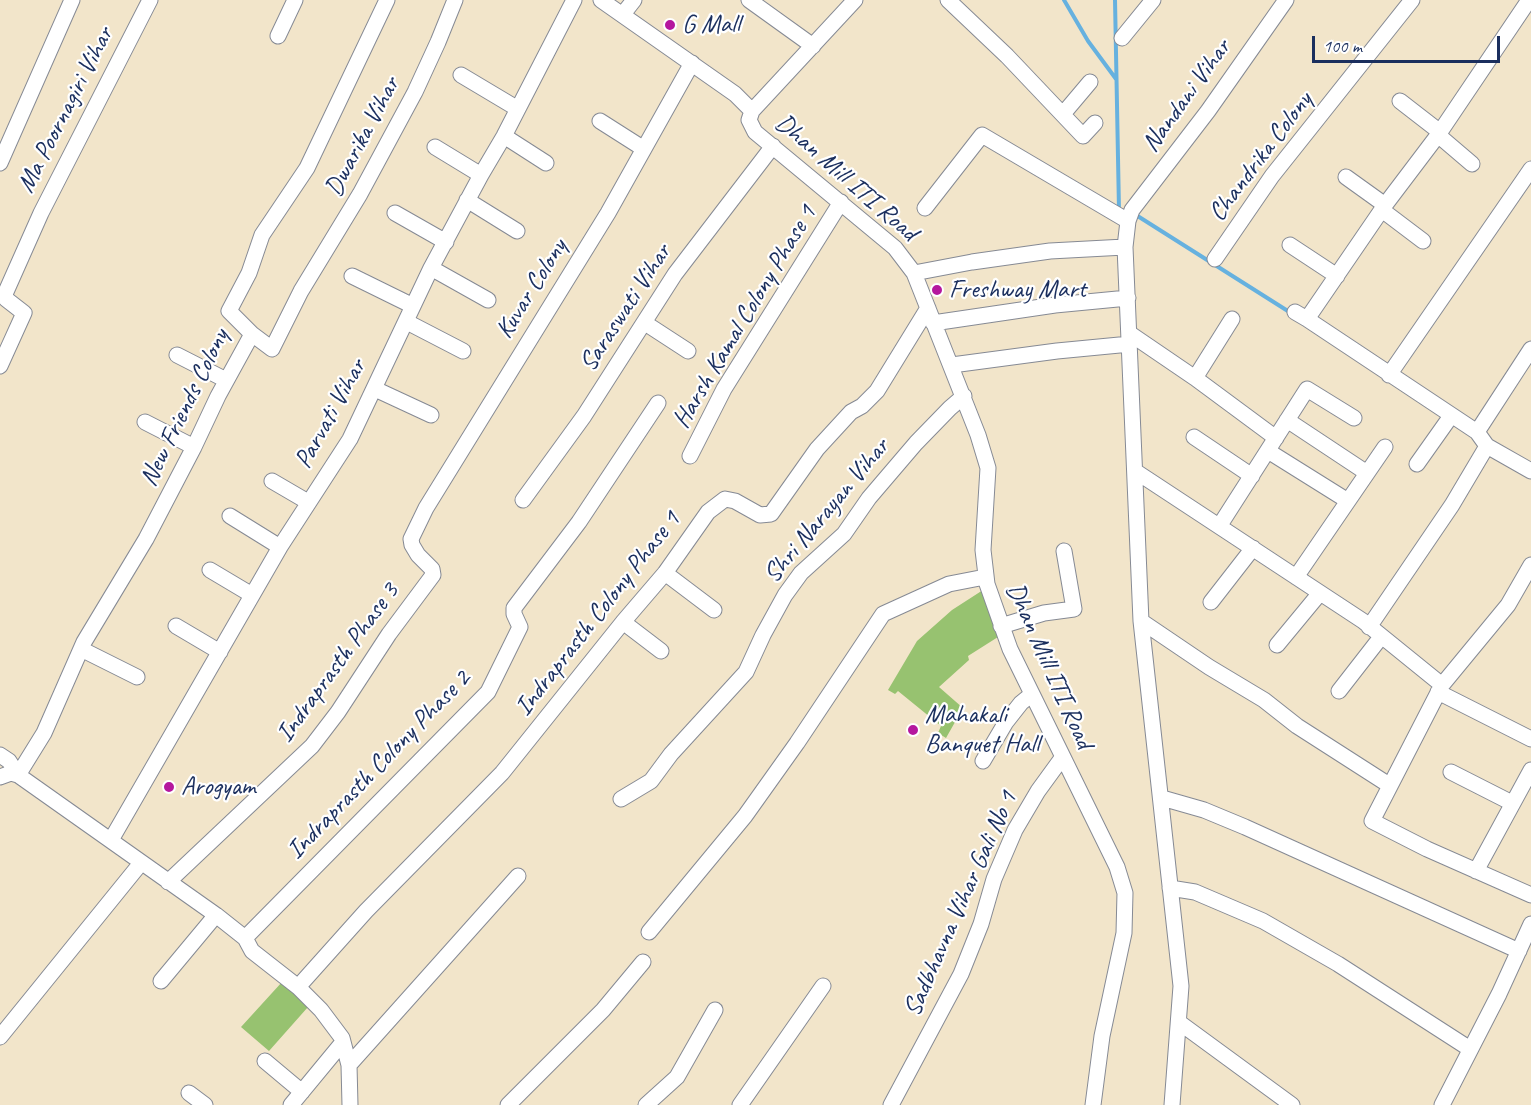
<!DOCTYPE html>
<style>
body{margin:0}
#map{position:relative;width:1531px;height:1105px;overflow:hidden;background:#f2e5ca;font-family:Caveat,sans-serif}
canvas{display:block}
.scale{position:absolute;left:1312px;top:36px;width:188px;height:27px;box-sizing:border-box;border:3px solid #1b2f5e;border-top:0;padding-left:8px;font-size:18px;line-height:21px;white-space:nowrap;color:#1b2f5e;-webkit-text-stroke:4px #fff;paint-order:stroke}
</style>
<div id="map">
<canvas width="1531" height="1105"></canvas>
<div class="scale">100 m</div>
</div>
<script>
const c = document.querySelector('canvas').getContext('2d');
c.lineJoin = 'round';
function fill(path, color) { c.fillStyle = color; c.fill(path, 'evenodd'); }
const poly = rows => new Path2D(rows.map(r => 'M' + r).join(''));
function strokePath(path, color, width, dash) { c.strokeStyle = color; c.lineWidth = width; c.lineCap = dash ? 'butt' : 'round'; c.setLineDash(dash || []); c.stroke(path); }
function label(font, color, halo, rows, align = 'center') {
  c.font = font + ' Caveat,sans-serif'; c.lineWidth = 4.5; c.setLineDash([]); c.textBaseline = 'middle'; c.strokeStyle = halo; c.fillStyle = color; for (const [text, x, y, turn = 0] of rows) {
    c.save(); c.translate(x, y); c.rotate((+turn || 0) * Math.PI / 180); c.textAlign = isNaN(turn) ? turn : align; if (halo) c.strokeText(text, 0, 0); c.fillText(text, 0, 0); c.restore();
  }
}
const green = poly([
 [983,590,998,637,968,656,969,660,939,687,963,708,946,738,938,733,941,726,898,691,895,694,888,690,917,641,952,610],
 [282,982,308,1007,269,1051,241,1027]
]);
const stream = poly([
 [1064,0,1088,41,1116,79],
 [1115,0,1119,210],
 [1136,215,1291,313]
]);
const minor = poly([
 [601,0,735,94,752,111],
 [749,0,813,46],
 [855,0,752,111,749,120,755,132,895,248,914,273,978,435,988,468,983,550,987,584,1010,649,1117,867,1125,893,1124,933,1102,1036,1093,1105],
 [948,0,1007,56,1083,136,1095,123],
 [623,14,634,0],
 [278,36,295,0],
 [1122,38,1153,0],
 [461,75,518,109],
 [1400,101,1440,132],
 [1063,114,1090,82],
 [600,121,644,149],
 [1438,135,1472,164],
 [504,136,546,163],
 [435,147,481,175],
 [0,163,72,0],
 [1346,177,1385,205],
 [467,200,517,231],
 [925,208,982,135,1128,221],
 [1382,210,1423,241],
 [395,213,446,242],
 [1290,245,1337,276],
 [1215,259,1272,176,1412,0],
 [431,268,488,300],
 [914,273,972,262,1050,251,1125,247],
 [352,276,413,306],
 [1295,312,1307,319,1385,205,1438,135,1529,0],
 [1307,319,1477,432,1487,446,1531,471],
 [407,322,463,351],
 [645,323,688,351],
 [933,323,1055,305,1128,298],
 [1129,333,1195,378,1232,319],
 [252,334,272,349,301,291,360,194,415,92,438,42,455,0],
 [177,355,226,380],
 [952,365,1057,351,1130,344],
 [0,366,24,313,6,299,5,294,41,213,150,0],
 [1389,375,1531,169],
 [1195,378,1276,438],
 [375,389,431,415],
 [1287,420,1367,473],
 [145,422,194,447],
 [1477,432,1531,349],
 [1194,437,1252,476],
 [1268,451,1348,501],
 [690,456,724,389,841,202],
 [1417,464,1451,416],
 [1135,471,1363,621,1442,685],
 [272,481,308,502],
 [523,500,584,416,675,274,773,146],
 [230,516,280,547],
 [1220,525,1307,389,1354,418],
 [1531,565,1508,605,1442,685,1372,821,1427,849,1531,895],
 [210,570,252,595],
 [665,573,714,610],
 [1296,577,1385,447],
 [1211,602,1253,548],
 [1141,621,1209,667,1264,700,1297,726,1389,785],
 [623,622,661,651],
 [176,626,220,652],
 [1001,626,1044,613,1074,609,1064,551],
 [1369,627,1452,505,1487,446],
 [1277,645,1320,593],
 [81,649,137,677],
 [1339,691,1381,637],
 [1438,692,1531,739],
 [0,755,9,761,18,775,216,915,245,938,252,951,298,987,321,1010,342,1038,349,1065,350,1105],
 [983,761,1006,722,1021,703,1032,694],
 [1451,772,1512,803],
 [18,775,44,733,84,642,146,539,194,447,218,396,252,334,229,311,249,273,262,235,307,168,387,0],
 [0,777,11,773,18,775],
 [1162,798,1204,810,1245,827,1519,951],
 [621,799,651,781,671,754,746,672,763,635,785,595,801,573,844,534,869,498,916,443,950,408,964,396],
 [111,840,280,547,350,439,431,268,481,175,504,136,574,0],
 [1476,871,1531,770],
 [168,882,312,746,338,712,389,634,433,575,432,569,418,555,412,545,411,539,426,508,608,213,692,63],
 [1170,888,1195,892,1263,921,1338,964,1470,1049],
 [649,932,745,816,797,743,883,614,949,584,985,577],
 [245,938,488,692,520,627,514,614,514,608,579,522,658,403],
 [161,981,216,915],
 [298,987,366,911,502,773,623,622,665,573,708,512,725,499,735,501,760,515,771,514,817,449,851,412,862,406,877,391,928,308],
 [1180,1023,1292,1105],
 [0,1037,141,863],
 [265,1061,302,1092],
 [349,1065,518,876],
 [189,1093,205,1105],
 [291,1105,343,1042],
 [508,1105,603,1010,643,962],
 [646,1105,677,1077,715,1010],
 [740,1105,823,986],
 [891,1105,961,974,981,924,994,879,1015,830,1038,791,1062,758],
 [1172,1105,1181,986,1141,621,1125,247,1128,221,1132,210,1208,111,1286,0],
 [1442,1105,1499,994,1531,924]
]);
const markers = [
 [670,25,6,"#b5179e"],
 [937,290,6,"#b5179e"],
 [913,730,6,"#b5179e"],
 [169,787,6,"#b5179e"]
];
const poiNames = [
 ["G Mall",682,25],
 ["Freshway Mart",949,290],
 ["Mahakali",925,715],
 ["Banquet Hall",925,745],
 ["Arogyam",181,787]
];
const streetNames = [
 ["Nandani Vihar",1187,96,-54],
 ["Ma Poornagiri Vihar",66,110,-63],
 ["Dwarika Vihar",363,137,-62],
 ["Chandrika Colony",1261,157,-53],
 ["Dhan Mill ITI Road",846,178,41],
 ["Kuvar Colony",532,289,-58],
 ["Saraswati Vihar",626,308,-57],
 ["Harsh Kamal Colony Phase 1",745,317,-59],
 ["New Friends Colony",185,408,-64],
 ["Parvati Vihar",331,414,-61],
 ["Shri Narayan Vihar",827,511,-50],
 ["Indraprasth Colony Phase 1",598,614,-52],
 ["Indraprasth Phase 3",338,663,-54],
 ["Dhan Mill ITI Road",1049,666,66],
 ["Indraprasth Colony Phase 2",379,765,-46],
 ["Sadbhavna Vihar Gali No 1",961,904,-66]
];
fill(green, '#97c270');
strokePath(stream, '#66b1df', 4);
strokePath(minor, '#868a94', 17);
strokePath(minor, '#fff', 15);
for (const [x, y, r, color] of markers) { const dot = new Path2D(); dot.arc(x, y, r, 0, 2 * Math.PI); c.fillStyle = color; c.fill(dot); strokePath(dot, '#fff', 2); }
label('26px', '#1b2f5e', '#fff', poiNames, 'left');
label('26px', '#1b2f5e', '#fff', streetNames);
</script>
